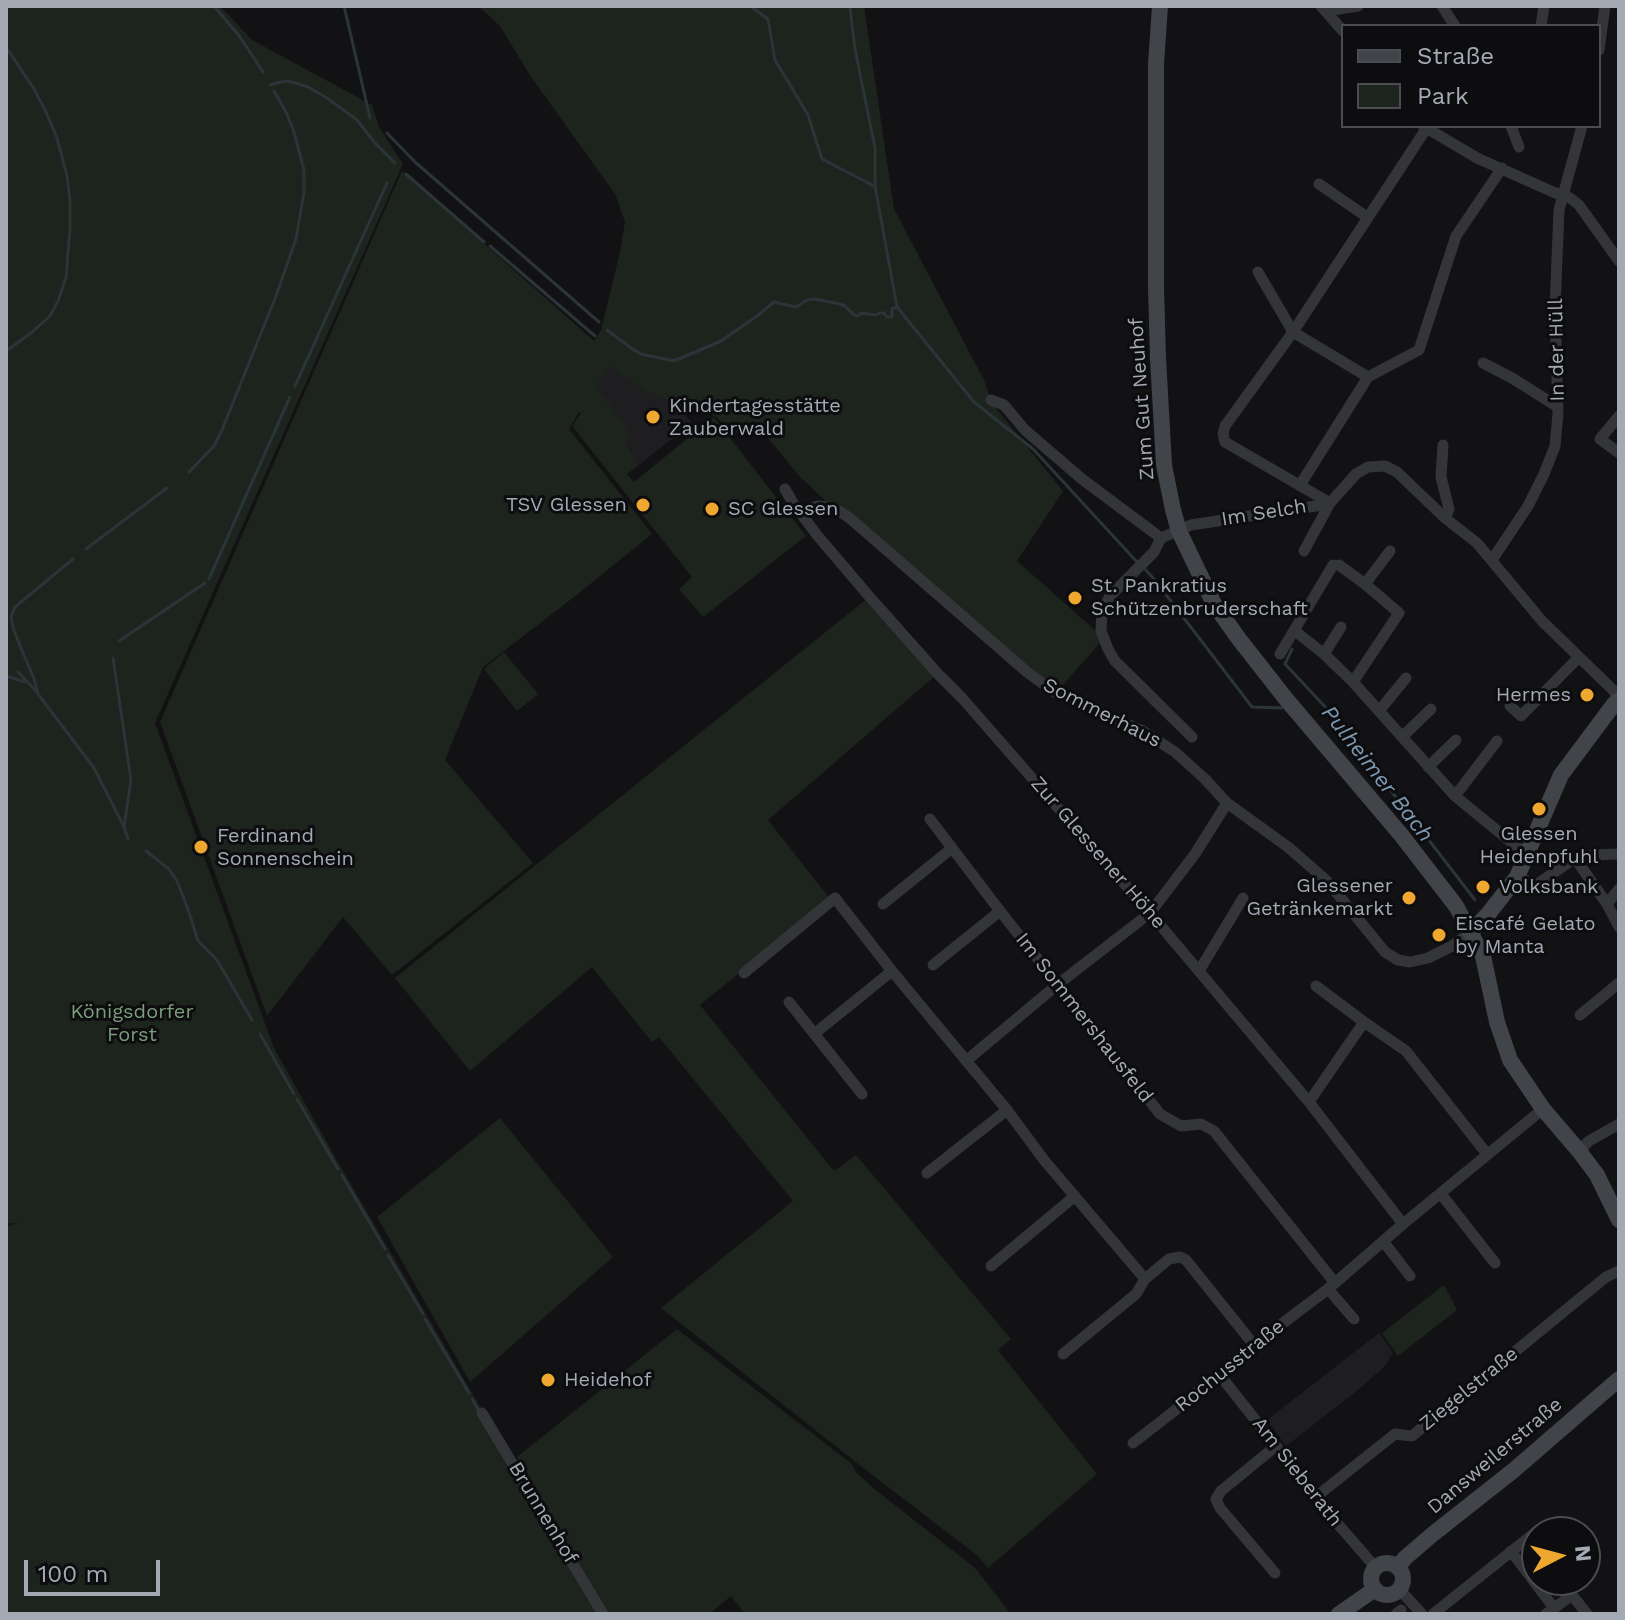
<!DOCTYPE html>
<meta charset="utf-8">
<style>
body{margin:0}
#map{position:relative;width:1625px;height:1620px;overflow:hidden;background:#121214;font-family:"Work Sans",sans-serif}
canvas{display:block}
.frame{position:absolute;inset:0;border:8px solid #a4aab4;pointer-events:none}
.legend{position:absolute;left:1341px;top:24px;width:260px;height:104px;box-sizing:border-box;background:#0d0d0f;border:2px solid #494c51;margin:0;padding:10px 14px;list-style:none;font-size:24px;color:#a4aab4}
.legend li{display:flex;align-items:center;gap:16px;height:40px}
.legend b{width:40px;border:2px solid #494c51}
.north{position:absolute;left:1521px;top:1516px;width:80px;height:80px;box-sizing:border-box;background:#0d0d0f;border:2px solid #494c51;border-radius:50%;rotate:84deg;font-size:22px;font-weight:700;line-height:32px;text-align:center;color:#a4aab4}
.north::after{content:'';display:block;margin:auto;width:28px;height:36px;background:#f0a72f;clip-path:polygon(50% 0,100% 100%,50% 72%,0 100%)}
.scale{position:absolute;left:24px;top:1560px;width:136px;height:36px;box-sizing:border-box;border:4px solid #a4aab4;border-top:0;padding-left:10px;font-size:24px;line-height:28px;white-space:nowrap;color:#a4aab4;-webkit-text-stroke:6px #0d0d0f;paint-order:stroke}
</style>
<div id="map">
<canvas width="1625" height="1620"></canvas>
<div class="frame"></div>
<ul class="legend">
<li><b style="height:10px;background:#414449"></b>Straße</li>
<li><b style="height:22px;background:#1d241d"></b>Park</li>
</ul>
<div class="north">N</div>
<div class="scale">100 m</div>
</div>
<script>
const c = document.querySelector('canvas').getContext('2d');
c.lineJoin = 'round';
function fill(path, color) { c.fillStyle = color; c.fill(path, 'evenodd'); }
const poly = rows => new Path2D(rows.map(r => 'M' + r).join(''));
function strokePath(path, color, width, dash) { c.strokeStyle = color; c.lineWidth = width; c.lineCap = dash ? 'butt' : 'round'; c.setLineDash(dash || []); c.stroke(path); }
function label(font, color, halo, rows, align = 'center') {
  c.font = font + ' "Work Sans",sans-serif'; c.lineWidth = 6; c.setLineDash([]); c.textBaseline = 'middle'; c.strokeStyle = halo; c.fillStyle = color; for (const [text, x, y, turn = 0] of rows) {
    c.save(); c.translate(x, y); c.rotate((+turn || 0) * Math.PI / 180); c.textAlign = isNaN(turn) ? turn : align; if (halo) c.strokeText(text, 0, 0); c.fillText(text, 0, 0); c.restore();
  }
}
const built = poly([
 [609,365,645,391,682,407,682,411,692,423,639,465,595,387],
 [1379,1333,1393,1352,1386,1365,1358,1390,1286,1446,1267,1420]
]);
const green = poly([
 [6,6,220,6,252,40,372,105,379,127,403,164,155,723,274,1048,334,1155,600,1614,6,1614,6,1227,18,1222,6,1224],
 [478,6,864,6,894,209,985,382,991,402,1063,491,1017,561,1104,638,1056,693,827,502,800,477,754,421,734,434,715,416,682,407,645,391,609,366,596,387,629,430,626,443,639,465,627,474,634,482,714,417,806,536,703,617,679,589,692,577,572,426,581,413,579,412,569,429,652,534,574,597,483,667,445,760,533,863,392,975,343,917,267,1016,160,722,402,171,594,341,601,330,620,252,625,222,615,194,531,77,500,26],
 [868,598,936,675,768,820,830,899,700,1005,834,1171,856,1155,1011,1339,998,1350,1097,1474,988,1568,978,1556,862,1467,661,1308,793,1201,659,1037,652,1042,592,967,470,1071,395,978],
 [504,652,538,694,517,711,484,669],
 [500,1118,613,1257,470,1382,377,1217],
 [1444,1285,1457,1310,1398,1356,1382,1333],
 [677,1329,852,1464,855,1471,872,1487,975,1568,1011,1614,745,1614,731,1596,709,1614,607,1614,517,1457]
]);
const stream = poly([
 [214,6,240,37,263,72],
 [344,6,370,118],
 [750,6,768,19,775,60,808,115,822,159,874,186],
 [850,8,855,49,875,148,875,186,897,307,974,402,1033,449,1138,563],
 [6,47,34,89,46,112,57,138,67,176,70,200,70,228,66,278,58,301,50,316,31,333,6,351],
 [270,85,285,81,292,82,308,87,327,98,357,120,375,143,395,163],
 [387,133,415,162,599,322],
 [406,174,484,242],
 [490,246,595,336],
 [607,330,631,348,641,354,674,361,721,341,757,316,774,302,796,307,807,300,815,299,840,304,845,306,854,315,857,316,862,313,876,315,880,313,884,313,887,317,892,317,892,309,897,307],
 [295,386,387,183],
 [189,472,214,446,222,430,276,296,296,239,304,192,304,170,294,132,287,114,274,91],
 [86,549,167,488],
 [73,559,15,607,11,617,14,631,34,679,38,694,94,768,124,827],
 [1144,568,1154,579,1252,707,1282,708],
 [209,579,290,397],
 [119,641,205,583],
 [1292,649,1285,664,1331,713,1475,900],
 [113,658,131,780,124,827,128,839],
 [18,672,37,692],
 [6,676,25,682],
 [146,851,169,869,177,881,189,912,198,941,217,960,252,1020],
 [260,1034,294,1094],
 [297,1099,338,1169],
 [342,1175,385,1249],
 [388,1255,423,1314],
 [425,1319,469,1393],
 [472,1399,480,1413]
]);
const street = poly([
 [1321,6,1343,31],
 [1442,6,1455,26],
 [1326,11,1358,6],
 [1541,26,1544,6],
 [1599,50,1605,6],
 [1423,126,1477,158,1553,192,1570,198,1579,205,1619,261],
 [1511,126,1519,147],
 [1319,184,1367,217],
 [1258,272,1293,332,1368,377],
 [1483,363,1512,378,1558,407],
 [991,400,1004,405,1025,430,1082,479,1161,538],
 [1619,416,1600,439,1619,453],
 [1443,445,1441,477,1449,509,1445,518],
 [1300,485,1368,377,1419,350,1456,236,1502,168],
 [785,489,793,503,817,535,868,595,938,674,962,698,1150,913,1309,1102,1403,1224],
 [1330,503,1225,442,1223,434,1225,426,1293,332,1426,129],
 [801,514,809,508,818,506,828,507,841,512,852,520,1027,672,1056,693,1143,731,1175,752,1205,779,1227,803,1288,847,1327,881,1385,952,1398,960,1410,962,1428,958,1452,946,1471,932],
 [1304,551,1330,503,1356,474,1368,467,1385,466,1397,472,1445,518,1477,543,1542,621,1613,690,1619,699],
 [1492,560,1528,506,1544,474,1555,446,1558,414,1555,309,1559,210,1582,126],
 [1339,565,1365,584],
 [1295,631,1324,654,1353,682,1455,796,1527,855],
 [1280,654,1333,565],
 [1324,654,1341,627],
 [1353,682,1399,613,1365,584,1390,551],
 [1510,706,1521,716,1579,657],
 [1379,711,1406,678],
 [1192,737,1115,661,1108,649,1101,631,1102,611,1110,596,1154,552,1161,538,1191,525,1329,504],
 [1402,737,1431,709],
 [1428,767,1456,740],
 [1455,796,1497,741],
 [930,819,1000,911,1160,1114,1181,1126,1201,1124,1214,1131,1335,1283],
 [1575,858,1594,855,1619,854],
 [1517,877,1536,885,1575,858,1607,904,1619,927],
 [883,904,951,849],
 [1607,904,1619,889],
 [933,965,1000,911],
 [1199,971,1243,898],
 [744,973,835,898,892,971,1007,1110,1044,1160,1145,1279,1169,1259,1180,1257,1186,1260,1254,1345],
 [1316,986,1364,1022,1406,1051,1487,1154],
 [789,1002,862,1094],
 [1580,1015,1619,983],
 [814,1034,892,971],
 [966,1061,1057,985,1150,913,1195,854,1227,803],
 [1309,1102,1364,1022],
 [1579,1151,1589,1141,1619,1124],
 [927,1173,1007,1110],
 [1441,1194,1495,1263],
 [1383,1241,1410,1276],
 [991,1266,1075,1196],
 [1328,1289,1354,1319],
 [1063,1354,1136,1294,1145,1279],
 [1219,1374,1337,1523,1376,1568],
 [482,1413,603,1614],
 [1133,1443,1173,1412,1254,1345,1328,1289,1403,1224,1543,1109],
 [1317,1496,1395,1434,1412,1436,1606,1277,1619,1271],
 [1511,1551,1554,1608],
 [1275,1573,1220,1508,1216,1499,1221,1491,1276,1446],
 [1400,1590,1422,1614],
 [1396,1614,1401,1610],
 [1433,1614,1537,1531],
 [1546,1614,1572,1595,1587,1614]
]);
const secondary = poly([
 [1160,6,1156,64,1156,287,1158,358,1164,465,1173,510,1179,531,1214,604,1239,639,1286,699,1402,836,1456,906,1483,956,1497,1022,1510,1060,1543,1109,1579,1151,1597,1175,1619,1220],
 [1471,932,1489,913,1517,877,1561,775,1614,704,1619,700],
 '1371 1579a16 16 0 1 1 32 0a16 16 0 1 1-32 0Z',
 [1398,1567,1405,1558,1433,1534,1514,1470,1619,1379],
 [1339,1614,1375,1589]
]);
const markers = [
 [653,417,8,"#f0a72f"],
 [643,505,8,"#f0a72f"],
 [712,509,8,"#f0a72f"],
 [1075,598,8,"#f0a72f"],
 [1587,695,8,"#f0a72f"],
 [1539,809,8,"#f0a72f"],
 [201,847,8,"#f0a72f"],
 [1483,887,8,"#f0a72f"],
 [1409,898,8,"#f0a72f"],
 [1439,935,8,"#f0a72f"],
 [548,1380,8,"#f0a72f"]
];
const streetNames = [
 ["In der Hüll",1557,350,-91],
 ["Zum Gut Neuhof",1142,399,-94],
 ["Im Selch",1264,513,-9],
 ["Sommerhaus",1102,713,27],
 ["Zur Glessener Höhe",1098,853,49],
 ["Im Sommershausfeld",1084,1018,52],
 ["Rochusstraße",1230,1366,-39],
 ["Ziegelstraße",1469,1389,-39],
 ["Dansweilerstraße",1495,1456,-40],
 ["Am Sieberath",1297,1472,52],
 ["Brunnenhof",543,1513,59]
];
const poiNames = [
 ["Kindertagesstätte",669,406],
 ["Zauberwald",669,429],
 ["TSV Glessen",627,505,"right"],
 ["SC Glessen",728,509],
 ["St. Pankratius",1091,586],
 ["Schützenbruderschaft",1091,609],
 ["Hermes",1571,695,"right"],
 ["Glessen",1539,834,"center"],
 ["Heidenpfuhl",1539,857,"center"],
 ["Ferdinand",217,836],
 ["Sonnenschein",217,859],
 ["Glessener",1393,886,"right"],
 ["Getränkemarkt",1393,909,"right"],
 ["Volksbank",1499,887],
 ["Eiscafé Gelato",1455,924],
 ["by Manta",1455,947],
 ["Heidehof",564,1380]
];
const parkNames = [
 ["Königsdorfer",132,1012],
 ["Forst",132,1035]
];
const waterNames = [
 ["Pulheimer Bach",1377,774,52]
];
fill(built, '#1e1e21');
fill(green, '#1d241d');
strokePath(stream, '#2b3439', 3);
strokePath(street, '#333539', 11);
strokePath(secondary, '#414449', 16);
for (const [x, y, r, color] of markers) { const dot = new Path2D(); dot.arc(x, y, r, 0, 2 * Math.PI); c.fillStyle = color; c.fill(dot); strokePath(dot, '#0d0d0f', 3); }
label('20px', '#a4aab4', '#0d0d0f', streetNames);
label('20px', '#a4aab4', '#0d0d0f', poiNames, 'left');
label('20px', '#7b9f7c', '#0d0d0f', parkNames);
label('italic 22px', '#7b99b0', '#0d0d0f', waterNames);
</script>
